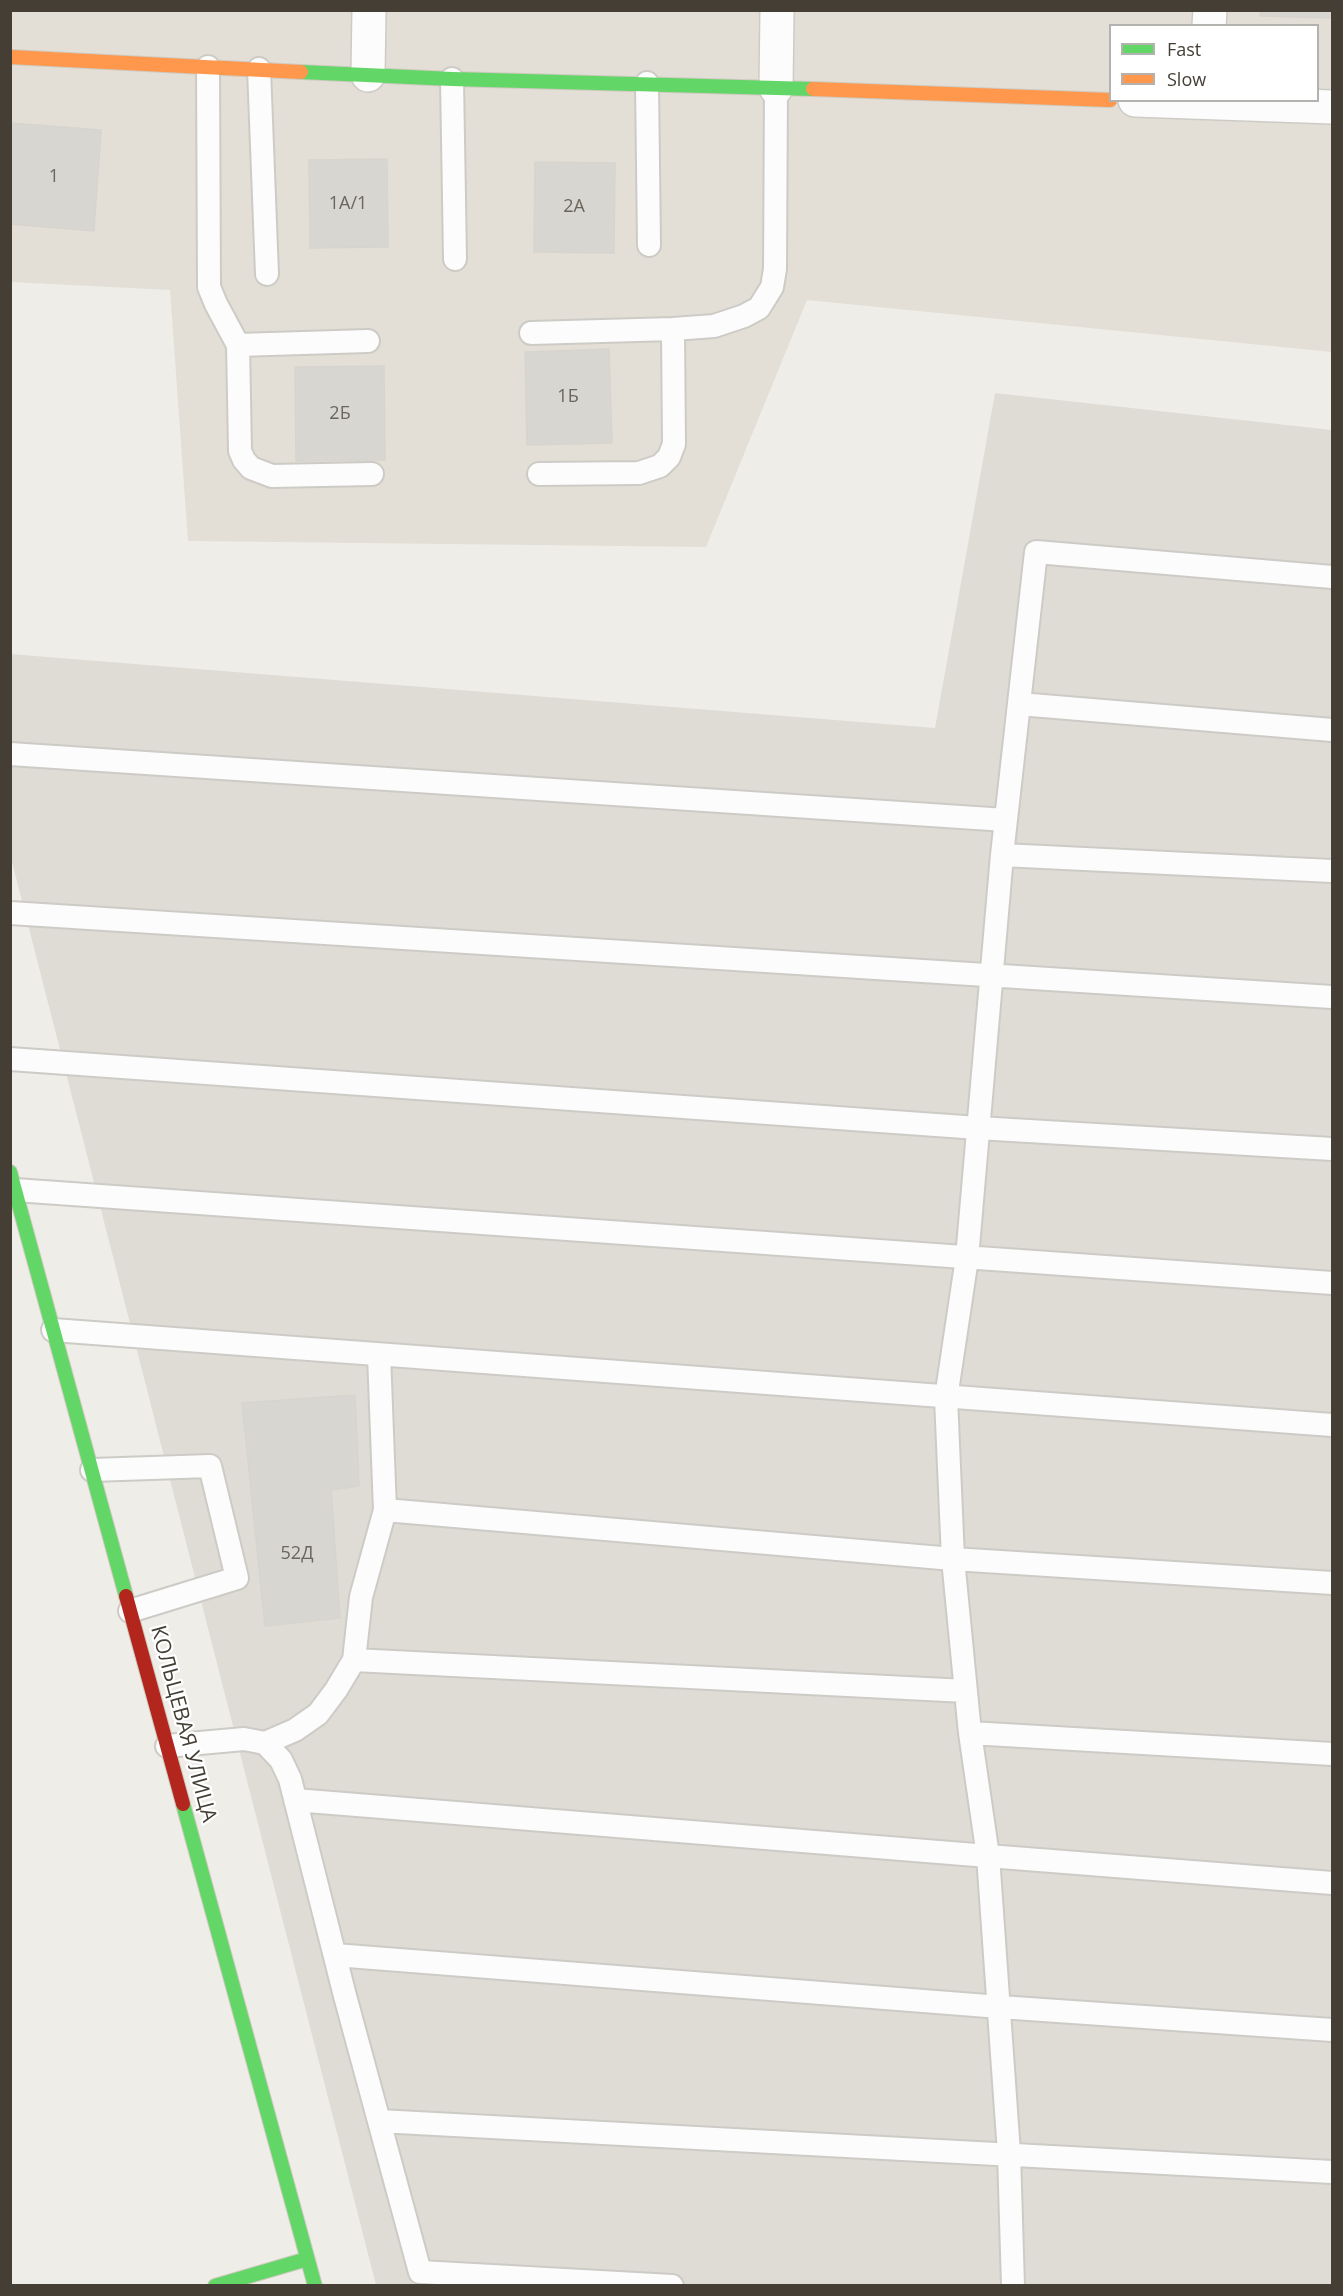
<!DOCTYPE html>
<meta charset="utf-8">
<style>
body{margin:0}
#map{position:relative;width:1343px;height:2296px;overflow:hidden;background:#efede8;font-family:"Open Sans",sans-serif}
canvas{display:block}
.frame{position:absolute;inset:0;border:12px solid #443e35;pointer-events:none}
.legend{position:absolute;left:1109px;top:24px;width:210px;height:78px;box-sizing:border-box;background:#fff;border:2px solid #b4b2ae;margin:0;padding:8px 10px;list-style:none;font-size:18px;color:#443e35}
.legend li{display:flex;align-items:center;gap:12px;height:30px}
.legend b{width:30px;border:2px solid #b4b2ae}
</style>
<div id="map">
<canvas width="1343" height="2296"></canvas>
<div class="frame"></div>
<ul class="legend">
<li><b style="height:8px;background:#63d668"></b>Fast</li>
<li><b style="height:8px;background:#ff974d"></b>Slow</li>
</ul>
</div>
<script>
const c = document.querySelector('canvas').getContext('2d');
c.lineJoin = 'round';
function fill(path, color) { c.fillStyle = color; c.fill(path, 'evenodd'); }
const poly = rows => new Path2D(rows.map(r => 'M' + r).join(''));
function strokePath(path, color, width, dash) { c.strokeStyle = color; c.lineWidth = width; c.lineCap = dash ? 'butt' : 'round'; c.setLineDash(dash || []); c.stroke(path); }
function label(font, color, halo, rows, align = 'center') {
  c.font = font + ' "Open Sans",sans-serif'; c.lineWidth = 4.5; c.setLineDash([]); c.textBaseline = 'middle'; c.strokeStyle = halo; c.fillStyle = color; for (const [text, x, y, turn = 0] of rows) {
    c.save(); c.translate(x, y); c.rotate((+turn || 0) * Math.PI / 180); c.textAlign = isNaN(turn) ? turn : align; if (halo) c.strokeText(text, 0, 0); c.fillText(text, 0, 0); c.restore();
  }
}
const residential = poly([
 [10,11,1332,11,1332,352,807,300,706,547,188,541,170,290,11,282],
 [1110,26,1318,26,1318,100,1110,100]
]);
const industrial = poly([
 [995,393,1332,430,1332,2285,376,2285,11,858,10,654,935,728]
]);
const building = poly([
 [1260,10,1332,10,1332,18,1260,16,1260,10],
 [10,123,101,130,94,231,10,224,10,123],
 [387,159,388,247,310,248,309,160,387,159],
 [535,162,615,163,614,253,534,252,535,162],
 [609,349,612,443,527,445,525,352,609,349],
 [384,366,385,460,296,461,295,367,384,366],
 [355,1395,359,1486,331,1490,340,1618,265,1626,242,1403,355,1395]
]);
const lane = poly([
 [208,67,209,287,216,304,238,345,240,451,244,460,251,468,272,476,372,474],
 [259,69,267,274],
 [452,79,455,259],
 [647,83,649,245],
 [531,333,673,329],
 [238,345,368,341],
 [539,474,639,473,660,466,669,457,674,444,673,329,714,326,744,316,759,308,772,287,775,269,776,88],
 [1332,577,1036,552,1002,855,1332,871],
 [1019,704,1332,730],
 [10,754,1006,820],
 [1002,855,967,1258,946,1398,953,1559,970,1733,1332,1754],
 [10,913,1332,997],
 [10,1059,978,1128,1332,1149],
 [15,1190,1332,1283],
 [53,1330,1332,1425],
 [92,1470,210,1466,237,1578,130,1611],
 [385,1510,953,1559,1332,1583],
 [354,1660,966,1691],
 [265,1743,295,1730,318,1714,336,1690,354,1660,361,1597,385,1510,379,1355],
 [167,1746,244,1739,265,1743,281,1760,290,1779,345,1996,420,2272,672,2286],
 [295,1800,988,1856,970,1733],
 [335,1955,1000,2007,1332,2030],
 [379,2121,1332,2172],
 [1013,2286,1009,2153,988,1856,1332,1883]
]);
const street = poly([
 [1209,26,1210,10],
 [368,75,369,10],
 [776,88,777,10],
 [1135,100,1332,107]
]);
const fast = poly([
 [301,72,452,79,813,89],
 [10,1172,126,1596],
 [183,1804,315,2286],
 [215,2286,307,2259]
]);
const slow = poly([
 [10,57,301,72],
 [813,89,1110,100]
]);
const jam = poly([
 [126,1596,183,1804]
]);
const numberNames = [
 ["1",54,177],
 ["1А/1",348,204],
 ["2А",574,207],
 ["1Б",568,397],
 ["2Б",340,414],
 ["52Д",297,1554]
];
const streetNames = [
 ["КОЛЬЦЕВАЯ УЛИЦА",183,1724,75]
];
fill(residential, '#e3dfd6');
fill(industrial, '#dfdcd6');
fill(building, '#d8d6d1');
strokePath(building, '#d7d4ce', 1.5);
strokePath(lane, '#cdcbc6', 26);
strokePath(street, '#cdcbc6', 36);
strokePath(fast, '#cecabf', 16);
strokePath(slow, '#cecabf', 16);
strokePath(jam, '#cecabf', 16);
strokePath(lane, '#fdfcfc', 22);
strokePath(street, '#fdfcfc', 33);
strokePath(fast, '#63d668', 14);
strokePath(slow, '#ff974d', 14);
strokePath(jam, '#b3261e', 14);
label('18px', '#6a655d', null, numberNames);
label('21px', '#443e35', '#fff', streetNames);
</script>
